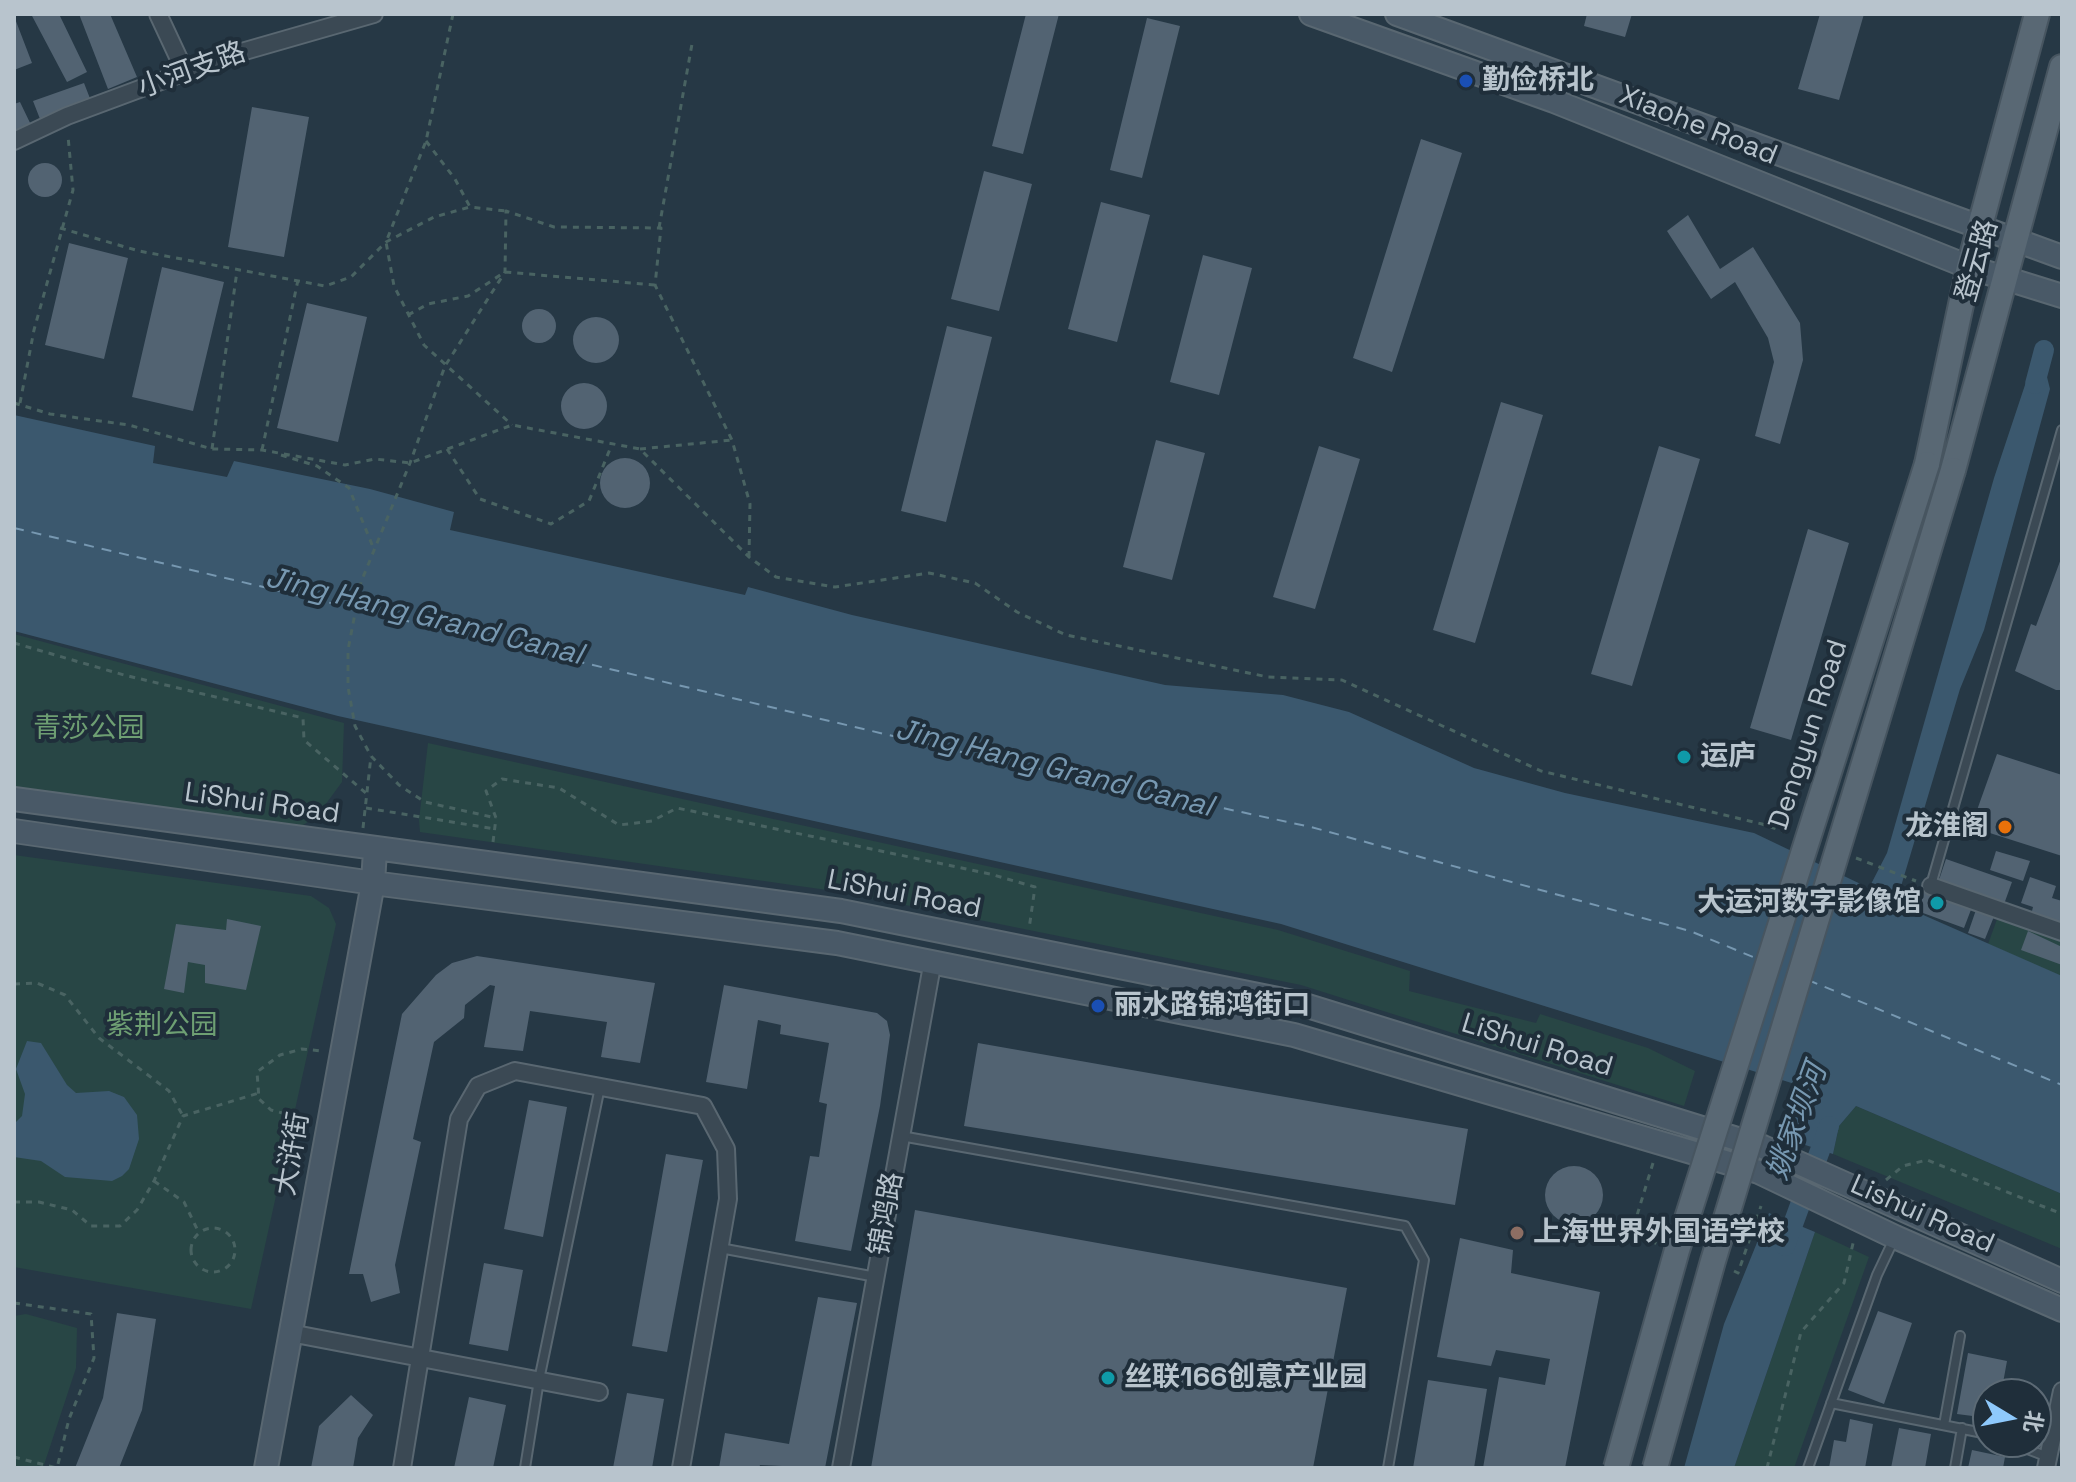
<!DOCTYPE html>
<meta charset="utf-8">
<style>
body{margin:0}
#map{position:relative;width:2076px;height:1482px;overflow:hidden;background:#263845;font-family:"Space Grotesk","Noto Sans SC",sans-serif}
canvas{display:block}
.frame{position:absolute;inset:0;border:16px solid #b8c4cd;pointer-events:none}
.north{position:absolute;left:1972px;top:1378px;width:80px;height:80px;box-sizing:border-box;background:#1f2e3a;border:2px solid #5c6a75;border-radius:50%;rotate:100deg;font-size:22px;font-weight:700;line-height:32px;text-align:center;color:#b8c4cd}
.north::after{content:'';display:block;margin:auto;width:28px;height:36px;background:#8ec9fc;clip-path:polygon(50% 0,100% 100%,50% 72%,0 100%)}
</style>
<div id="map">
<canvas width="2076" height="1482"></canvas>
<div class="frame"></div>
<div class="north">北</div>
</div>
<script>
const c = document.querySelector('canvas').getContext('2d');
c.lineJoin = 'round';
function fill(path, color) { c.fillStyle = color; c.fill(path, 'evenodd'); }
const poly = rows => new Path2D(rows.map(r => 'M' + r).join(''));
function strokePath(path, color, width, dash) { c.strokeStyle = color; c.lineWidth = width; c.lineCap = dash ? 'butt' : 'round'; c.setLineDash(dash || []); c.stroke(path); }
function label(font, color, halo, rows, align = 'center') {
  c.font = font + ' "Space Grotesk","Noto Sans SC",sans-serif'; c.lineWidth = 8; c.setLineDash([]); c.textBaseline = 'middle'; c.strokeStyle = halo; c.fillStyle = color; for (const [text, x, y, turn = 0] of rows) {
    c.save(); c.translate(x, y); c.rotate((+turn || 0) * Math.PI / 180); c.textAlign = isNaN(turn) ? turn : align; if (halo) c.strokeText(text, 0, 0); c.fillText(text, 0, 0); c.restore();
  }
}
const green = poly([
 [14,634,344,723,342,782,317,816,297,829,14,794],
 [428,743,1278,930,1410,971,1409,991,1536,1023,1540,1014,1648,1048,1695,1071,1684,1106,1301,985,841,892,420,832,419,820],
 [14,855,311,896,329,908,336,924,251,1309,14,1267],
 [2000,911,2062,932,2062,977,1988,944],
 [1856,1106,2062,1194,2062,1249,1833,1154,1839,1126],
 [1815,1232,1869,1257,1794,1468,1734,1468],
 [26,1314,77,1328,76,1368,43,1468,14,1468,14,1316]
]);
const water = poly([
 [2042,357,2050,389,1984,630,1960,689,1896,903,2062,976,2062,1194,1856,1106,1839,1126,1833,1154,1796,1142,1792,1119,1798,1085,1281,924,338,716,14,631,14,415,155,446,153,463,227,477,234,461,370,489,454,512,450,530,745,595,748,587,852,615,1165,685,1283,695,1349,712,1474,768,1565,793,1754,833,1869,888,1887,853,1994,478,2025,385],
 [27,1041,41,1043,67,1085,76,1093,109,1091,124,1097,137,1115,139,1139,129,1169,122,1176,112,1181,65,1177,41,1161,14,1157,14,1124,22,1116,25,1094,16,1069],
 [1769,1213,1815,1232,1734,1468,1684,1468,1724,1324]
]);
const canal = poly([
 [2035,384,2044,350],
 [1785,1246,1829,1126]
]);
const ferry = poly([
 [14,528,952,750,1311,827,1690,931,1758,959],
 [1808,980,2062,1085]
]);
const building = poly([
 [31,14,59,14,87,72,67,82],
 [79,14,110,14,137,77,108,89],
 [1026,14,1059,14,1023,154,992,146],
 [1587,14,1632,14,1625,37,1584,26],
 [1820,14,1864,14,1839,100,1798,89],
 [14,16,32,63,14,70],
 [1147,18,1180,26,1142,178,1110,170],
 [84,83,91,101,40,119,33,101],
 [20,102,32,127,14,135,14,104],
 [252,107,309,117,284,257,228,247],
 [1421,139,1462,153,1392,372,1353,358],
 '28 180a17 17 0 1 1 34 0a17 17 0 1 1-34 0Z',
 [984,171,1032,184,999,311,951,299],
 [1101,202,1150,215,1117,342,1068,329],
 [1688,215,1720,269,1753,247,1800,323,1803,360,1780,444,1755,436,1774,362,1768,338,1735,282,1711,299,1667,231],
 [69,243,128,258,104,359,45,345],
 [1203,255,1252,268,1219,395,1170,382],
 [162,267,224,282,193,411,132,397],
 [307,303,367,317,338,442,277,428],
 '522 326a17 17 0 1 1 34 0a17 17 0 1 1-34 0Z',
 '573 340a23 23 0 1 1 46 0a23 23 0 1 1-46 0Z',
 [947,326,992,337,946,522,901,511],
 '561 406a23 23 0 1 1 46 0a23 23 0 1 1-46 0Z',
 [1501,402,1543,415,1475,643,1433,630],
 [1156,440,1205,453,1172,580,1123,567],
 [1319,446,1360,459,1315,609,1273,597],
 [1659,446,1700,459,1632,686,1591,674],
 '600 483a25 25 0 1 1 50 0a25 25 0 1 1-50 0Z',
 [1808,529,1849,543,1791,740,1750,728],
 [2062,556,2062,690,2056,690,2015,671,2031,624,2036,626],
 [1997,754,2062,775,2062,856,1971,827],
 [1996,851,2030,861,2023,881,1990,870],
 [1946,859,2012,882,2003,907,1938,883],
 [2030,877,2056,886,2052,898,2062,901,2062,926,2031,915,2033,907,2021,903],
 [1914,885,1972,907,1964,928,1923,913,1909,898],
 [1977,907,1995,914,1985,939,1968,933],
 [227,919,261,926,246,990,205,983,205,965,188,962,184,993,164,989,176,924,226,930],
 [2028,931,2062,947,2062,965,2021,950],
 [477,956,655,983,640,1063,601,1057,607,1022,530,1011,523,1051,484,1047,495,986,490,985,465,1005,464,1018,434,1042,413,1139,421,1142,395,1265,400,1293,371,1302,363,1274,349,1274,402,1014,436,975,452,963],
 [724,985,877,1013,887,1021,890,1035,880,1106,851,1251,795,1241,810,1156,819,1157,827,1104,819,1102,829,1043,780,1034,781,1025,758,1020,747,1089,706,1082],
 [978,1043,1468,1129,1455,1205,964,1126],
 [529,1100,567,1107,543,1237,504,1229],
 [666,1154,703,1160,667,1352,632,1346],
 '1545 1195a29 29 0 1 1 58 0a29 29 0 1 1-58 0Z',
 [915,1210,1347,1288,1313,1468,871,1468],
 [1460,1238,1513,1250,1511,1273,1600,1292,1565,1468,1483,1468,1499,1377,1545,1385,1550,1359,1496,1350,1491,1366,1437,1357],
 [484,1263,523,1270,508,1351,469,1344],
 [818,1297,857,1303,825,1468,760,1465,759,1468,719,1468,725,1433,789,1444],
 [1878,1311,1912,1323,1884,1404,1848,1390],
 [117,1313,156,1319,142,1410,119,1468,75,1468,103,1398],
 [1968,1353,2007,1361,2001,1394,1988,1394,1988,1418,1957,1414],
 [1428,1380,1487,1389,1474,1468,1413,1468],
 [627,1393,664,1399,652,1468,613,1468],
 [351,1395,373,1415,358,1438,353,1468,311,1468,319,1426],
 [469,1397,506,1405,493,1468,454,1468],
 [1850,1419,1873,1424,1865,1468,1829,1468,1834,1440,1846,1442],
 [1899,1428,1931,1434,1925,1468,1891,1468],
 [1972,1450,2005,1457,2003,1468,1968,1468]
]);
const path = poly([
 [453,14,426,141,386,242,394,286,424,345,512,425],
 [426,141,455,179,470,207,506,211],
 [60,228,139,251,325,286,351,277,386,242,434,217,470,207],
 [659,228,692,44],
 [408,315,428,304,468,296,505,272,655,285],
 [14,403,50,414,129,425,212,449,262,450,345,465,375,459,410,463,512,425,640,449,749,557,776,577,835,587,929,573,975,583,1017,612,1066,635,1268,677,1342,680,1541,771,1762,824,1788,833],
 [20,403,34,330,73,190,68,136],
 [212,449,237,271],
 [447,449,480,499,551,524,589,501,612,444],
 [640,449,732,440],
 [262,450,298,280],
 [281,455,317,466,349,488,373,547],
 [749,557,750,504,732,440,655,285,661,228,554,227,506,211,505,272,445,366,410,463,361,582,348,650,348,687,355,726,371,756,399,785,425,802,496,818,486,791,502,779,559,788,619,825,652,821,677,808,990,874,1035,887,1029,929],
 [14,643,124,675,303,718,304,740,367,794],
 [366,808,495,829],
 [363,828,371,756],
 [493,842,496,818],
 [1856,858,1916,881],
 [14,984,37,983,65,995,99,1038,169,1091,183,1116],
 [308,1120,271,1110,259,1099,257,1072,280,1055,302,1049,322,1051],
 [1653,1163,1631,1235,1658,1244],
 [1886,1180,1903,1166,1927,1160,2062,1214],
 [154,1181,184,1202,199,1233],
 [14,1202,39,1202,72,1210,91,1226,120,1226,137,1210,154,1181,183,1116,259,1093],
 '191 1250a22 22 0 1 1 44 0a22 22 0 1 1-44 0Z',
 [1734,1271,1738,1273,1761,1206],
 [14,1303,91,1314,94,1358,69,1419,57,1468],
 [14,1457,57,1468],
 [1767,1468,1801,1332,1844,1283,1854,1239]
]);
const lane = poly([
 [1931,885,2062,430],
 [901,1136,1405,1226,1424,1260,1388,1468],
 [720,1248,876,1277],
 [1831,1403,1988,1434],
 [1944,1425,1960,1336],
 [2009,1442,2048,1457],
 [525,1468,539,1380,600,1087],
 [1808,1468,1877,1275,1895,1237],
 [1955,1468,1962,1428]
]);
const street = poly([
 [158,14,186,74],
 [14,141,67,116,231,55,374,14],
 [1931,886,2062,932],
 [290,1333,599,1392],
 [402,1468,459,1119,478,1086,515,1071,703,1106,726,1149,728,1199,681,1468],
 [841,1468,933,960],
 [2046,1468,2062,1391]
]);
const secondary = poly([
 [1311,14,1554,101,1969,267,2062,296],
 [1397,14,2062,257],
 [14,799,841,911,1298,1003,1763,1147,2062,1281],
 [14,831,373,883,837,943,1294,1035,1759,1172,1895,1237,2062,1310],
 [266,1468,373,883,375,850]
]);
const primary = poly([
 [1927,464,1969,267,2037,14],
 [1953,470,2062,67]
]);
const primaryBridge = poly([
 [1616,1468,1677,1250,1927,464],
 [1655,1468,1713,1261,1953,470]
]);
const markers = [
 [1466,81,8,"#1a4fb4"],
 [1684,757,8,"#0f9aa8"],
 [2005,827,8,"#e8710a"],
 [1937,903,8,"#0f9aa8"],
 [1098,1006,8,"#1a4fb4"],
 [1517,1233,8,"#8d6e63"],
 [1108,1378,8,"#0f9aa8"]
];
const streetNames = [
 ["小河支路",192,71,-20],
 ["Xiaohe Road",1698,126,22],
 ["登云路",1978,261,-74],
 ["Dengyun Road",1809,735,-72],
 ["LiShui Road",262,804,8],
 ["LiShui Road",904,895,11],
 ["LiShui Road",1537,1046,17],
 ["大浒街",293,1154,-80],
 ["锦鸿路",887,1214,-80],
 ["Lishui Road",1922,1215,24]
];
const poiNames = [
 ["勤俭桥北",1482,81],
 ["运庐",1700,757],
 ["龙淮阁",1989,827,"right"],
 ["大运河数字影像馆",1921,903,"right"],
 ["丽水路锦鸿街口",1114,1006],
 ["上海世界外国语学校",1533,1233],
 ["丝联166创意产业园",1124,1378]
];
const parkNames = [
 ["青莎公园",89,729],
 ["紫荆公园",162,1026]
];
const waterNames = [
 ["Jing Hang Grand Canal",424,617,14],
 ["Jing Hang Grand Canal",1054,769,14],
 ["姚家坝河",1798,1122,-70]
];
fill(green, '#284645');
fill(water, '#3b586e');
strokePath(canal, '#3b586e', 20);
strokePath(ferry, '#7798b1', 2, [10, 8]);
fill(building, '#526372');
strokePath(lane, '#596771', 12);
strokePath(street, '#596771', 20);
strokePath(secondary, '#596771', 26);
strokePath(primary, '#475560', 28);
strokePath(path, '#496362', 3, [6, 6]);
strokePath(lane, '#3b4954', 8);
strokePath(street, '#3b4954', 16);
strokePath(secondary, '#495967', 22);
strokePath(primary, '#596874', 24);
strokePath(primaryBridge, '#475560', 28, []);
strokePath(primaryBridge, '#596874', 24);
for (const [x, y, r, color] of markers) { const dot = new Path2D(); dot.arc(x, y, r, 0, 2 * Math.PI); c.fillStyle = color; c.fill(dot); strokePath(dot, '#1f2e3a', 3); }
label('28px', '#b8c4cd', '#1f2e3a', streetNames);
label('bold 28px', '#b8c4cd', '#1f2e3a', poiNames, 'left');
label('28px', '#6e9f73', '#1f2e3a', parkNames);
label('italic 30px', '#7798b1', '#1f2e3a', waterNames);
</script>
